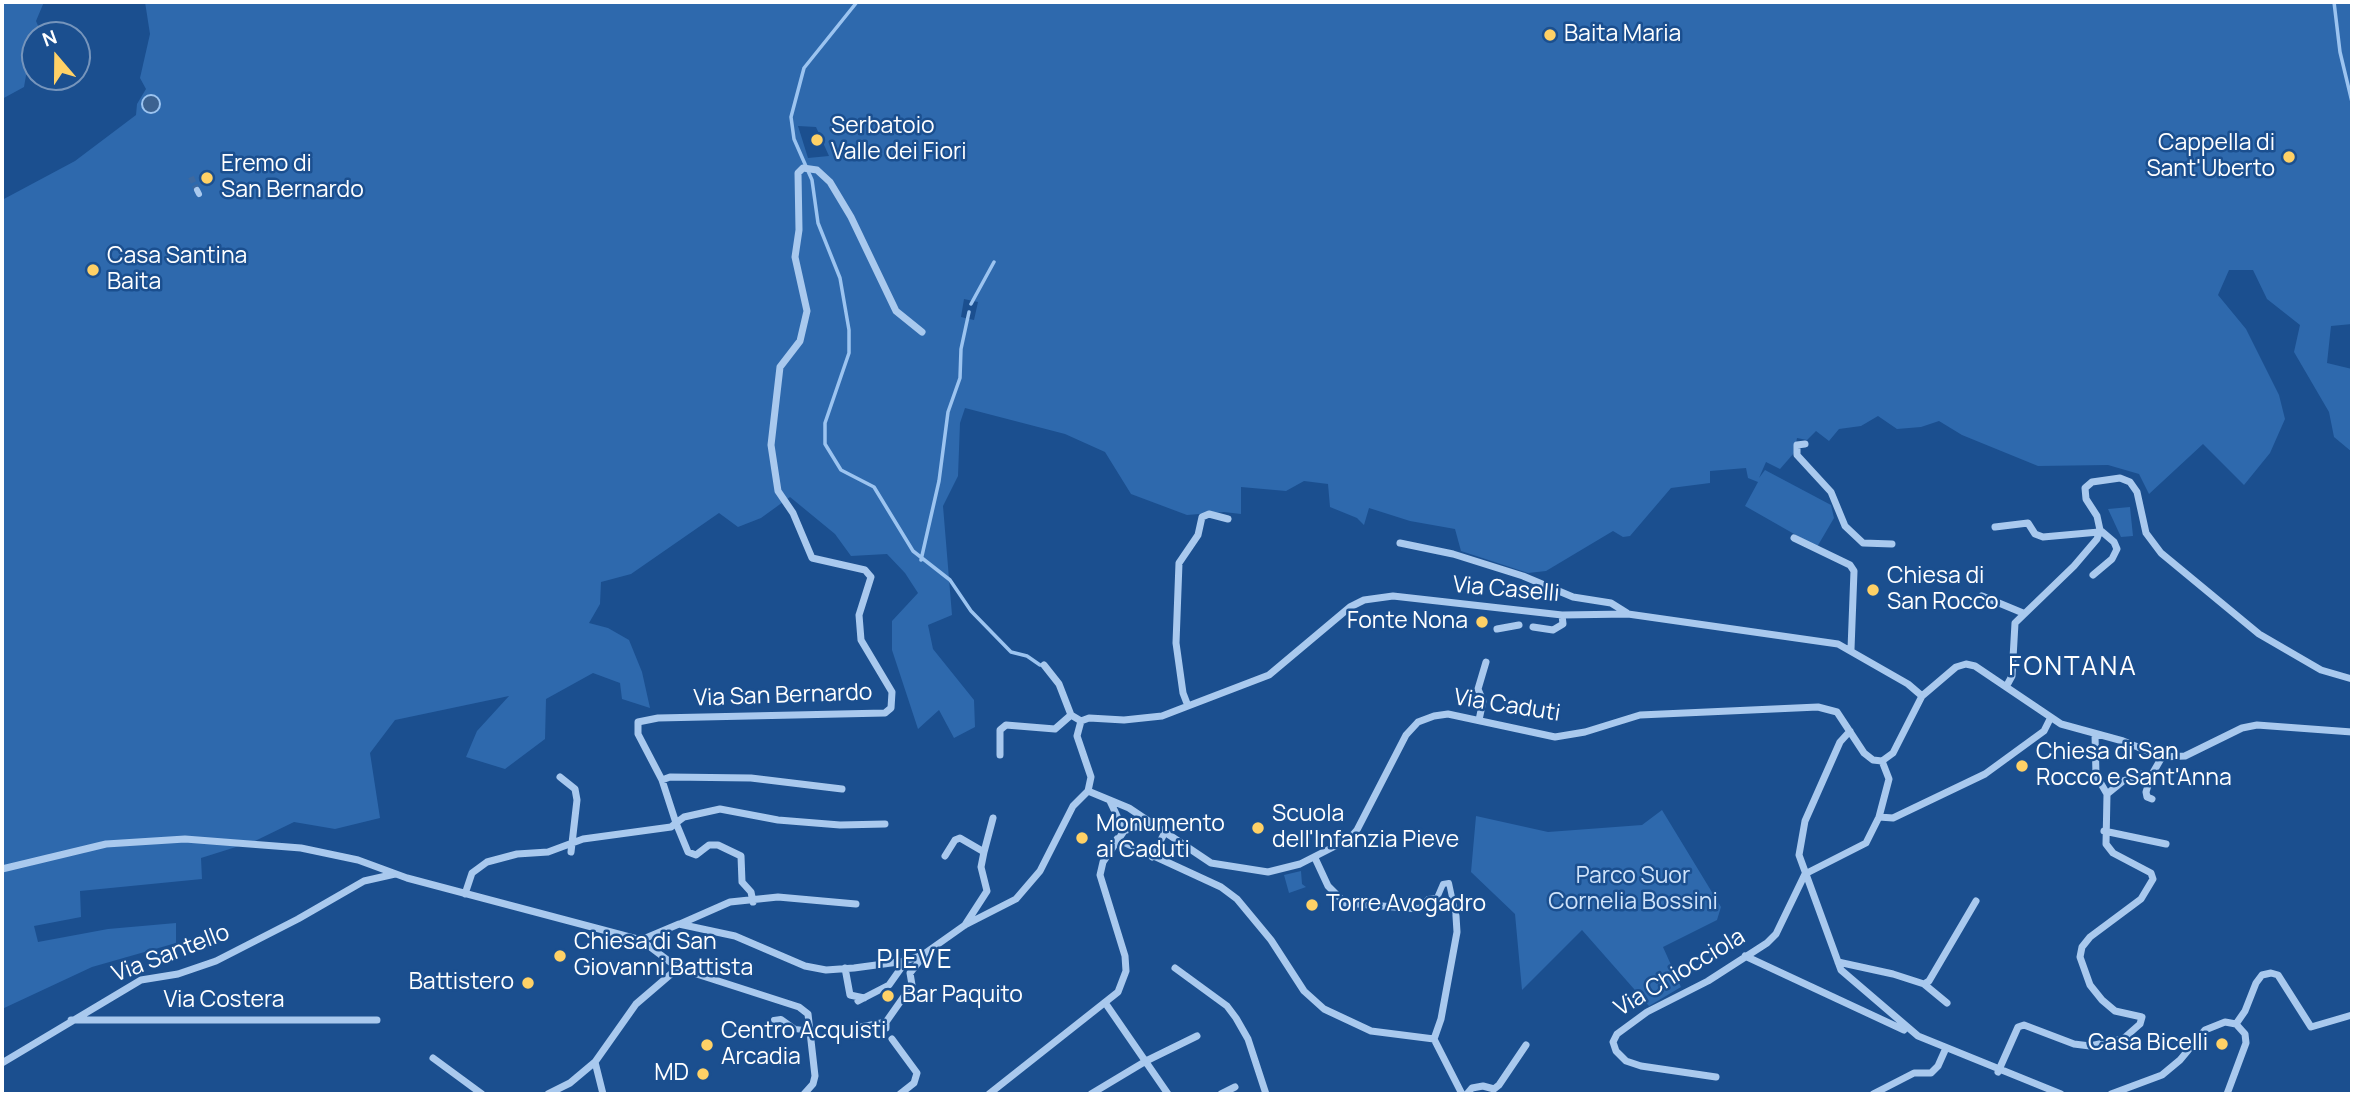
<!DOCTYPE html>
<style>
body{margin:0}
#map{position:relative;width:2354px;height:1096px;overflow:hidden;background:#1b4f8f;font-family:Manrope,sans-serif}
canvas{display:block}
.frame{position:absolute;inset:0;border:4px solid #fff;pointer-events:none}
.north{position:absolute;left:21px;top:21px;width:70px;height:70px;box-sizing:border-box;background:#1b4f8f;border:2px solid #7695bc;border-radius:50%;rotate:340deg;font-size:19px;font-weight:700;line-height:28px;text-align:center;color:#fff}
.north::after{content:'';display:block;margin:auto;width:24px;height:32px;background:#ffd166;clip-path:polygon(50% 0,100% 100%,50% 72%,0 100%)}
</style>
<div id="map">
<canvas width="2354" height="1096"></canvas>
<div class="frame"></div>
<div class="north">N</div>
</div>
<script>
const c = document.querySelector('canvas').getContext('2d');
c.lineJoin = 'round';
function fill(path, color) { c.fillStyle = color; c.fill(path, 'evenodd'); }
const poly = rows => new Path2D(rows.map(r => 'M' + r).join(''));
function strokePath(path, color, width, dash) { c.strokeStyle = color; c.lineWidth = width; c.lineCap = dash ? 'butt' : 'round'; c.setLineDash(dash || []); c.stroke(path); }
function label(font, color, halo, rows, align = 'center') {
  c.font = font + ' Manrope,sans-serif'; c.lineWidth = 5; c.setLineDash([]); c.textBaseline = 'middle'; c.strokeStyle = halo; c.fillStyle = color; for (const [text, x, y, turn = 0] of rows) {
    c.save(); c.translate(x, y); c.rotate((+turn || 0) * Math.PI / 180); c.textAlign = isNaN(turn) ? turn : align; if (halo) c.strokeText(text, 0, 0); c.fillText(text, 0, 0); c.restore();
  }
}
const green = poly([
 [2,2,44,2,36,21,42,35,35,35,35,55,28,64,24,87,2,99],
 [145,2,2352,2,2352,324,2331,326,2327,363,2352,369,2352,452,2334,437,2329,412,2294,352,2300,325,2267,299,2253,270,2229,270,2218,295,2246,329,2279,395,2285,419,2270,453,2244,485,2203,444,2149,494,2139,474,2108,465,2038,466,1962,435,1939,421,1921,427,1897,429,1878,416,1861,426,1839,429,1829,441,1816,431,1807,440,1797,438,1794,453,1780,469,1766,462,1759,478,1765,470,1831,505,1834,518,1817,547,1745,506,1758,482,1748,478,1746,468,1710,471,1710,483,1671,488,1630,536,1623,537,1613,531,1546,571,1528,573,1461,551,1455,529,1410,521,1369,508,1364,525,1357,518,1330,507,1328,484,1304,481,1286,491,1241,487,1241,514,1224,512,1187,515,1131,494,1105,452,1065,434,965,408,960,423,958,476,943,506,952,615,928,625,933,649,974,700,975,727,954,738,939,710,918,729,892,650,892,621,918,593,905,573,887,554,851,556,835,534,790,497,761,518,738,527,719,513,631,574,601,582,600,604,589,623,608,628,629,640,642,672,650,708,622,699,620,683,593,673,546,699,545,739,505,769,466,757,477,731,509,696,395,720,370,753,380,818,335,829,294,822,255,841,201,858,202,879,80,891,81,917,34,926,38,942,108,929,176,923,176,943,92,967,2,1009,2,200,75,161,136,115,137,104,146,89,140,78,150,34],
 [798,126,816,127,829,156,808,158],
 [964,299,978,302,974,320,961,317],
 [2130,507,2133,536,2121,537,2108,509],
 [1662,810,1721,907,1717,920,1663,947,1681,987,1649,1006,1582,930,1522,990,1515,914,1471,872,1476,816,1548,832,1642,825],
 [1301,871,1302,884,1306,887,1289,893,1284,875]
]);
const water = poly([
 '142 104a9 9 0 1 1 18 0a9 9 0 1 1-18 0Z'
]);
const stream = poly([
 [857,2,804,68,791,117,794,139,812,180,818,223,840,278,849,330,849,353,825,423,825,444,841,470,874,487,913,551,950,580,971,611,1011,652,1027,656,1040,665],
 [2334,2,2340,52,2352,102],
 [971,304,994,262],
 [921,560,939,481,948,412,960,378,961,349,969,312]
]);
const pedestrianTunnel = poly([
 [191,177,197,190]
]);
const pedestrian = poly([
 [197,190,199,194],
 [1419,909,1428,899,1437,898,1443,884,1449,883,1456,916],
 [774,1020,781,1019,795,1029,812,1031]
]);
const minor = poly([
 [1805,444,1797,445,1797,455,1831,492,1845,526,1863,543,1892,544],
 [1995,527,2028,523,2035,534,2043,537,2099,532],
 [1794,538,1850,565,1854,571,1851,649],
 [1400,543,1453,554,1523,576,1573,597,1611,603,1627,613],
 [2093,575,2112,559,2117,549,2114,542,2100,530],
 [1982,596,2023,613],
 [1533,627,1553,630,1563,624,1562,615],
 [1497,629,1519,625],
 [1044,665,1059,684,1071,715,1081,721,1077,736,1091,777,1088,791],
 [2006,687,2012,676,2015,623,2074,566,2097,539,2100,530,2097,516,2086,499,2085,488,2092,482,2120,478,2130,482,2137,492,2146,533,2161,553,2259,634,2321,670,2352,679],
 [1188,706,1269,675,1350,607,1364,600,1393,596,1562,615,1628,614,1838,644,1908,684,1922,696],
 [1479,720,1483,701,1478,689,1486,662],
 [1081,721,1089,718,1124,720,1162,716,1188,706,1183,693,1176,643,1179,563,1198,535,1202,517,1209,514,1228,519],
 [1850,731,1840,742,1805,821,1799,855,1841,970,1918,1036,2061,1094],
 [1000,755,1000,730,1006,725,1055,729,1071,715],
 [2151,776,2146,792,2147,797,2152,799],
 [560,777,575,789,577,800,571,852],
 [662,780,670,777,751,778,842,789],
 [1088,791,1129,808,1211,863,1268,872,1300,864,1349,839,1357,830,1406,735,1418,722,1434,716,1448,714,1555,737,1585,732,1640,715,1818,707,1837,712,1864,753,1873,760,1882,761,1893,753,1922,696,1956,667,1966,664,1975,666,2061,724,2123,741,2162,757,2185,756,2242,728,2257,725,2352,732],
 [2107,794,2123,781,2142,774,2151,776,2162,757],
 [1110,801,1124,831],
 [1879,817,1893,818,1985,774,2044,731,2050,719],
 [2104,831,2166,844],
 [1117,839,1221,887,1237,899,1271,940,1304,991,1324,1009,1371,1031,1434,1039,1462,1094],
 [984,852,993,818],
 [945,856,955,840,960,838,984,852,981,867,987,891,965,925],
 [1152,857,1165,832],
 [1315,858,1328,886,1345,903,1419,909],
 [2,869,106,844,185,839,301,848,358,860,407,878,641,940,679,924,735,936,805,966,826,970,854,968,906,961,924,954,965,925,1016,899,1040,871,1073,806,1088,791],
 [465,894,472,873,487,862,517,854,548,852,583,839,671,827,676,823,662,780,638,734,638,722,658,718,885,713,891,708,892,692,861,640,859,615,871,577,865,570,812,558,793,513,778,491,771,445,780,367,800,341,807,311,795,257,799,230,798,173,803,168,817,170,830,182,851,217,896,311,922,332],
 [753,902,751,892,742,882,741,856,718,845,709,845,696,855,688,852,676,823,684,817,720,809,778,820,840,825,885,824],
 [680,924,730,902,778,897,856,904],
 [641,940,678,968,799,1007,808,1014,815,1076,813,1084,804,1094],
 [1745,956,1904,1030],
 [1838,962,1893,974,1924,984,1929,981,1976,901],
 [845,968,850,995,864,998],
 [1175,968,1227,1006,1236,1018,1248,1039,1266,1094],
 [1924,984,1947,1003],
 [858,1001,889,985,906,961],
 [1106,1004,1168,1094],
 [71,1020,377,1020],
 [2236,1024,2245,1011,2256,983,2262,975,2271,973,2278,975,2311,1027,2352,1015],
 [861,1027,886,1022],
 [886,1028,886,1022,912,985,910,973,924,955],
 [892,1039,917,1073,914,1083,900,1094],
 [1434,1039,1441,1019,1457,932,1456,916],
 [433,1058,482,1094],
 [2,1063,141,980,178,974,216,961,298,919,364,881,395,874],
 [1998,1072,2018,1027,2024,1025,2074,1044,2090,1046,2123,1039,2140,1024,2142,1017,2115,1011,2102,1000,2090,985,2080,957,2082,947,2090,937,2141,899,2153,879,2151,873,2113,853,2106,844,2107,794,2096,775,2095,735],
 [1716,1077,1641,1066,1626,1061,1616,1051,1613,1042,1617,1034,1647,1012,1708,981,1767,943,1776,934,1805,874,1866,843,1879,817,1889,779,1882,761],
 [548,1094,570,1083,595,1062],
 [603,1094,595,1062,636,1004,678,968],
 [989,1094,1118,992,1126,971,1125,956,1100,875,1103,862,1124,831,1150,822],
 [1091,1094,1146,1061,1197,1036],
 [1221,1094,1235,1087],
 [1467,1094,1472,1088,1483,1086,1494,1089,1499,1085,1526,1045],
 [1873,1094,1914,1073,1931,1073,1938,1066,1946,1048],
 [2111,1094,2162,1075,2180,1060,2205,1030,2225,1022,2236,1024,2245,1034,2246,1043,2227,1094]
]);
const markers = [
 [1550,35,7,"#ffd166"],
 [817,140,7,"#ffd166"],
 [2289,157,7,"#ffd166"],
 [207,178,7,"#ffd166"],
 [93,270,7,"#ffd166"],
 [1873,590,7,"#ffd166"],
 [1482,622,7,"#ffd166"],
 [2022,766,7,"#ffd166"],
 [1258,828,7,"#ffd166"],
 [1082,838,7,"#ffd166"],
 [1312,905,7,"#ffd166"],
 [560,956,7,"#ffd166"],
 [528,983,7,"#ffd166"],
 [888,996,7,"#ffd166"],
 [2222,1044,7,"#ffd166"],
 [707,1045,7,"#ffd166"],
 [703,1074,7,"#ffd166"]
];
const poiNames = [
 ["Baita Maria",1564,35],
 ["Serbatoio",831,127],
 ["Valle dei Fiori",831,153],
 ["Cappella di",2275,144,"right"],
 ["Sant'Uberto",2275,170,"right"],
 ["Eremo di",221,165],
 ["San Bernardo",221,191],
 ["Casa Santina",107,257],
 ["Baita",107,283],
 ["Chiesa di",1887,577],
 ["San Rocco",1887,603],
 ["Fonte Nona",1468,622,"right"],
 ["Chiesa di San",2036,753],
 ["Rocco e Sant'Anna",2036,779],
 ["Scuola",1272,815],
 ["dell'Infanzia Pieve",1272,841],
 ["Monumento",1096,825],
 ["ai Caduti",1096,851],
 ["Torre Avogadro",1326,905],
 ["Chiesa di San",574,943],
 ["Giovanni Battista",574,969],
 ["Battistero",514,983,"right"],
 ["Bar Paquito",902,996],
 ["Centro Acquisti",721,1032],
 ["Arcadia",721,1058],
 ["Casa Bicelli",2208,1044,"right"],
 ["MD",689,1074,"right"]
];
const streetNames = [
 ["Via Caselli",1506,590,5],
 ["Via San Bernardo",783,696,-2],
 ["Via Caduti",1507,706,9],
 ["Via Santello",171,954,-21],
 ["Via Chiocciola",1680,973,-31],
 ["Via Costera",224,1001]
];
const parkNames = [
 ["Parco Suor",1633,877],
 ["Cornelia Bossini",1633,903]
];
const quarterNames = [
 ["FONTANA",2073,668],
 ["PIEVE",915,961]
];
fill(green, '#2e69ad');
fill(water, '#3c6290');
strokePath(water, '#9cc4f0', 2);
strokePath(stream, '#9cc4f0', 3.5);
strokePath(pedestrianTunnel, '#3d69a0', 6, [6, 3]);
strokePath(pedestrian, '#a9c9ee', 6);
strokePath(minor, '#a9c9ee', 7);
for (const [x, y, r, color] of markers) { const dot = new Path2D(); dot.arc(x, y, r, 0, 2 * Math.PI); c.fillStyle = color; c.fill(dot); strokePath(dot, '#1b4f8f', 2.5); }
label('23px', '#fff', '#1b4f8f', poiNames, 'left');
label('23px', '#fff', '#1b4f8f', streetNames);
label('23px', '#cfe3fa', '#1b4f8f', parkNames);
c.letterSpacing = '2px';
label('26px', '#fff', '#1b4f8f', quarterNames);
c.letterSpacing = '0px';
</script>
